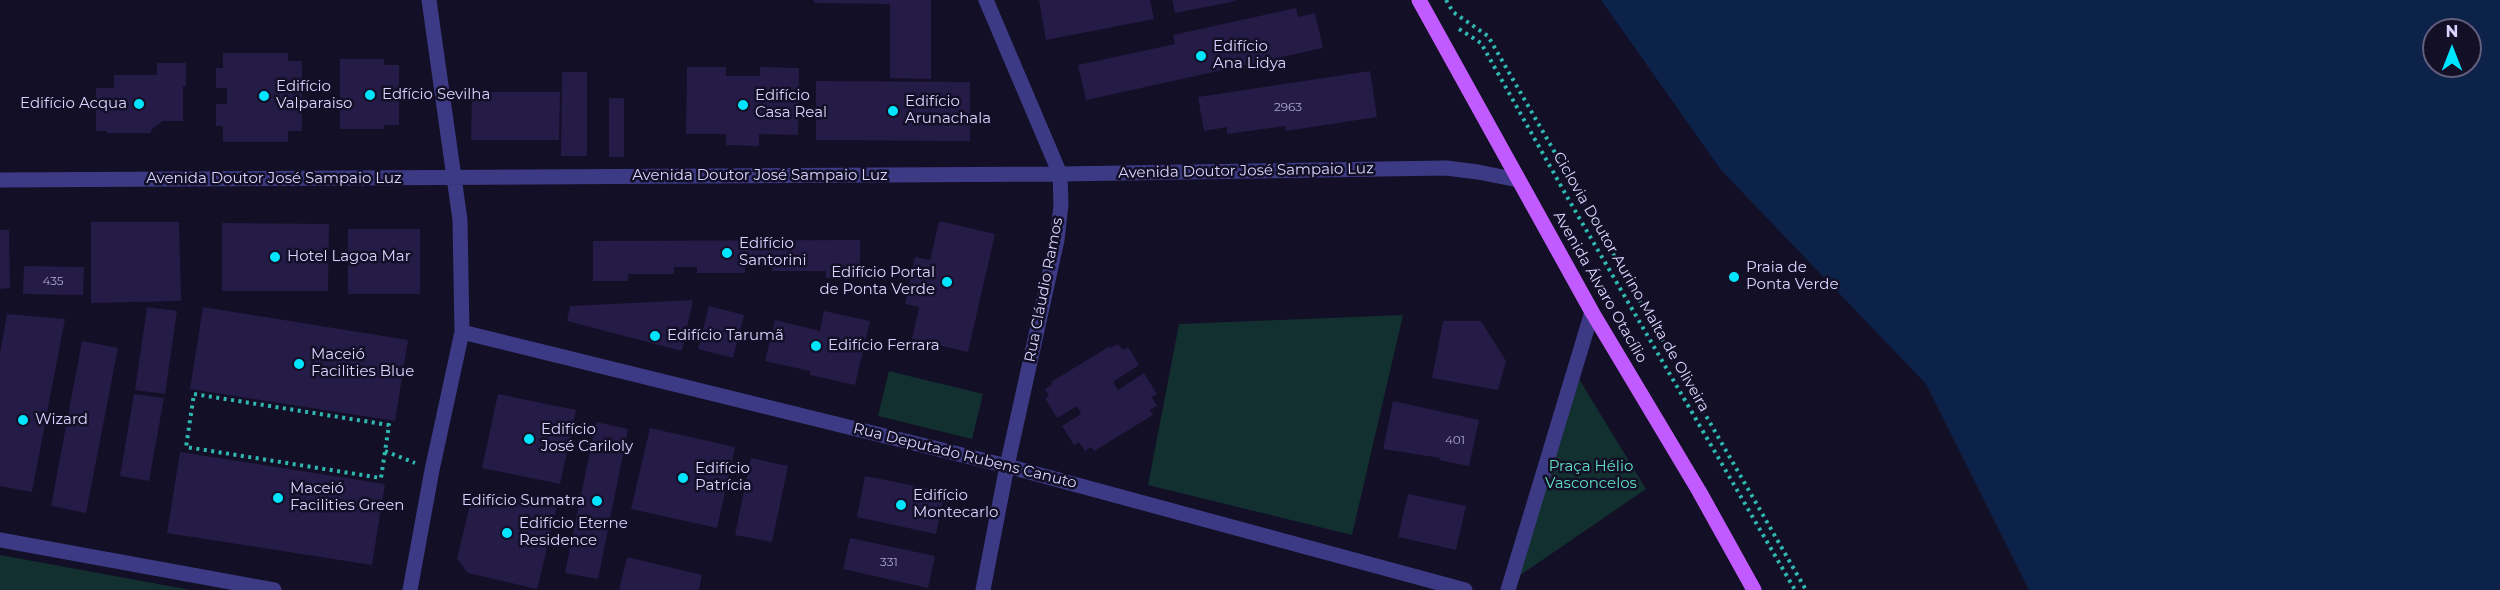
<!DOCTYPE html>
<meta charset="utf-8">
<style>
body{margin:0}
#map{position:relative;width:2500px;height:590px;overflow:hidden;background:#130f26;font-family:Montserrat,sans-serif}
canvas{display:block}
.north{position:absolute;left:2422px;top:18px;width:60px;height:60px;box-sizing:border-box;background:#130f26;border:2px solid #625e7d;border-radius:50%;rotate:0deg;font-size:16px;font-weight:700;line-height:24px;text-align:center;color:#d9d4ff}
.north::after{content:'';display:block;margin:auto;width:21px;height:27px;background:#00e5ff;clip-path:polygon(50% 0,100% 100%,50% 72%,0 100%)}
</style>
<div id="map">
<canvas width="2500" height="590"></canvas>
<div class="north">N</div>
</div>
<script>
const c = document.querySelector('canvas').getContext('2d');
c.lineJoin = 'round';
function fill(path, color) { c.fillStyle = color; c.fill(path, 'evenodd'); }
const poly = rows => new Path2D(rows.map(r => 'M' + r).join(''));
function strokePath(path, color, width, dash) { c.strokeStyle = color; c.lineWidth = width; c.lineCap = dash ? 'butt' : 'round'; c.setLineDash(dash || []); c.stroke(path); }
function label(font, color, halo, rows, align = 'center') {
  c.font = font + ' Montserrat,sans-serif'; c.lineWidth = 5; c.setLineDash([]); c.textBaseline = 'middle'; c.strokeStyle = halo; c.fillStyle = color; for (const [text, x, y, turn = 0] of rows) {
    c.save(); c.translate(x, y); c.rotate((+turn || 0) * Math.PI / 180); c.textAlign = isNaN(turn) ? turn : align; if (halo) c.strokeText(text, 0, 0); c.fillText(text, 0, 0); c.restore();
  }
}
const green = poly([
 [1403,315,1352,535,1148,485,1179,324],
 [889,371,983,394,972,439,878,416],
 [1579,379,1646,489,1516,578],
 [0,555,191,590,0,590]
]);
const water = poly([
 [1601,0,2500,0,2500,590,2029,590,1926,384,1721,170],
 [2434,30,2470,30,2470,66,2434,66]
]);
const building = poly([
 [814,0,931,0,931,79,890,78,890,4,814,3],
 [1039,0,1150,0,1154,19,1046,40],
 [1172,0,1235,0,1236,1,1175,13],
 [1296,8,1298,17,1315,13,1323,48,1086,100,1078,65,1175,44,1173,35],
 [223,53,288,53,288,61,302,61,302,131,288,131,288,142,223,142,223,126,216,126,216,104,227,104,227,88,216,88,216,68,223,68],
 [340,59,384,59,384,65,399,65,399,125,384,125,384,129,340,129],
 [157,63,186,63,186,86,183,86,183,121,163,121,151,130,151,133,107,133,107,131,96,131,96,88,114,88,114,75,157,75],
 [687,67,726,67,726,76,760,76,760,67,799,68,798,135,759,134,759,146,726,145,726,134,686,134],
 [1370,71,1377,117,1286,131,1285,126,1227,134,1227,127,1204,131,1198,97],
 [562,72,587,72,587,156,561,156],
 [816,81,970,82,970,141,816,140],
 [472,92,560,92,559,140,471,140],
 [609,98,624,98,624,157,609,157],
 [939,221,995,234,968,352,912,339,919,307,905,304,915,257,930,260],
 [91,222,179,222,181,301,91,303],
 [222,223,329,224,328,291,222,291],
 [348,229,420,229,420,294,348,294],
 [0,230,9,230,10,288,0,289],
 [860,240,860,278,826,278,826,271,772,271,772,265,745,265,745,273,697,273,697,267,674,267,674,274,628,274,628,281,593,281,593,241],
 [24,266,84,267,83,295,23,294],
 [693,300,682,351,567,321,570,306],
 [709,306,744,315,733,358,698,349],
 [147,307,177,311,165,394,135,390],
 [203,307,408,340,395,421,190,389],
 [824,311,870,321,855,385,810,375,810,371,765,361,775,320,820,331],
 [7,314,65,319,32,492,0,486,0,353],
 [1443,321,1481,321,1506,361,1498,390,1432,378],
 [82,341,118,348,86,513,51,506],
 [1118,344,1123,350,1128,347,1139,365,1113,382,1118,390,1144,373,1157,394,1152,397,1157,406,1150,410,1153,415,1094,451,1091,447,1085,451,1079,442,1074,445,1062,426,1081,414,1077,406,1057,418,1045,398,1049,396,1045,389,1052,385,1051,382,1110,346,1111,348],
 [134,394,164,398,149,481,120,476],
 [498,394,576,410,560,484,482,468],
 [1393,401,1479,420,1469,466,1439,460,1440,458,1383,449],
 [596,422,628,429,598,579,565,573],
 [650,428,735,447,717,528,631,509],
 [180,452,385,484,372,565,167,533],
 [751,458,788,466,772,542,735,535],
 [865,476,945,492,936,534,857,517],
 [493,492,557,507,537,589,468,573,457,559,472,496],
 [1408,494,1466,506,1456,550,1398,537],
 [850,538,935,556,928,588,843,569],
 [627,557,702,575,699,590,619,590]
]);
const path = poly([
 [1446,0,1453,12,1488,36,1806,590],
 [1459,29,1481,43,1570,202,1795,590],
 [194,394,389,425,381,478,186,447,194,394],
 [385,451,415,463]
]);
const minor = poly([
 [0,180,1060,174,1446,168,1478,172,1518,180],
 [462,332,1007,466,1465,590],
 [0,540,274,590],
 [410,590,432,470,462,332,460,220,429,0],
 [983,590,1007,466,1057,240,1061,205,1060,174,986,0],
 [1508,590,1592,312]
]);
const primary = poly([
 [1419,0,1592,312,1699,491,1754,590]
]);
const markers = [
 [1201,56,6,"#00e5ff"],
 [370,95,6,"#00e5ff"],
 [264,96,6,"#00e5ff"],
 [139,104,6,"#00e5ff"],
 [743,105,6,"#00e5ff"],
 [893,111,6,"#00e5ff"],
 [727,253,6,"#00e5ff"],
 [275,257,6,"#00e5ff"],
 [1734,277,6,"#00e5ff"],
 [947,282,6,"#00e5ff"],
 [655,336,6,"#00e5ff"],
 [816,346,6,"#00e5ff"],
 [299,364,6,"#00e5ff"],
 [23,420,6,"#00e5ff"],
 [529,439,6,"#00e5ff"],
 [683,478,6,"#00e5ff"],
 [278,498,6,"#00e5ff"],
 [597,501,6,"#00e5ff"],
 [901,505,6,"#00e5ff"],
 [507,533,6,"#00e5ff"]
];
const numberNames = [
 ["2963",1288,107],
 ["435",53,281],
 ["401",1455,440],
 ["331",889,562]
];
const poiNames = [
 ["Edifício",1213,47],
 ["Ana Lidya",1213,64],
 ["Edifício",276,87],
 ["Valparaiso",276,104],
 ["Edfício Sevilha",382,95],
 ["Edifício",755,96],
 ["Casa Real",755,113],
 ["Edifício",905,102],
 ["Arunachala",905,119],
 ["Edifício Acqua",127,104,"right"],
 ["Edifício",739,244],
 ["Santorini",739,261],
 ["Hotel Lagoa Mar",287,257],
 ["Praia de",1746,268],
 ["Ponta Verde",1746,285],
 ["Edifício Portal",935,273,"right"],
 ["de Ponta Verde",935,290,"right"],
 ["Edifício Tarumã",667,336],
 ["Edifício Ferrara",828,346],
 ["Maceió",311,355],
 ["Facilities Blue",311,372],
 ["Wizard",35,420],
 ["Edifício",541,430],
 ["José Cariloly",541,447],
 ["Edifício",695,469],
 ["Patrícia",695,486],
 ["Maceió",290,489],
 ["Facilities Green",290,506],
 ["Edifício",913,496],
 ["Montecarlo",913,513],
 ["Edifício Sumatra",585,501,"right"],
 ["Edifício Eterne",519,524],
 ["Residence",519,541]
];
const streetNames = [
 ["Avenida Doutor José Sampaio Luz",1246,171,-1],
 ["Avenida Doutor José Sampaio Luz",760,176],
 ["Avenida Doutor José Sampaio Luz",274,179],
 ["Ciclovia Doutor Aurino Malta de Oliveira",1631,282,60],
 ["Avenida Álvaro Otacílio",1600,287,60],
 ["Rua Cláudio Ramos",1044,290,-79],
 ["Rua Deputado Rubens Canuto",965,456,14]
];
const parkNames = [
 ["Praça Hélio",1591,467],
 ["Vasconcelos",1591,484]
];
fill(green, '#12302f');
fill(water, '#0c2248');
fill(building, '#241b47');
strokePath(path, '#2fb8b0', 4, [3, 4.5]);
strokePath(minor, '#3d3a85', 15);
strokePath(primary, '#c25bff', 15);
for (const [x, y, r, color] of markers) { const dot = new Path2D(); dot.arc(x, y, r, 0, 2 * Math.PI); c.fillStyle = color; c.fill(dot); strokePath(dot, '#130f26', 2); }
label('12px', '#aca6d1', null, numberNames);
label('15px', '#d9d4ff', '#130f26', poiNames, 'left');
label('15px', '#d9d4ff', '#130f26', streetNames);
label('15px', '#5fe0c0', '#130f26', parkNames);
</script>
